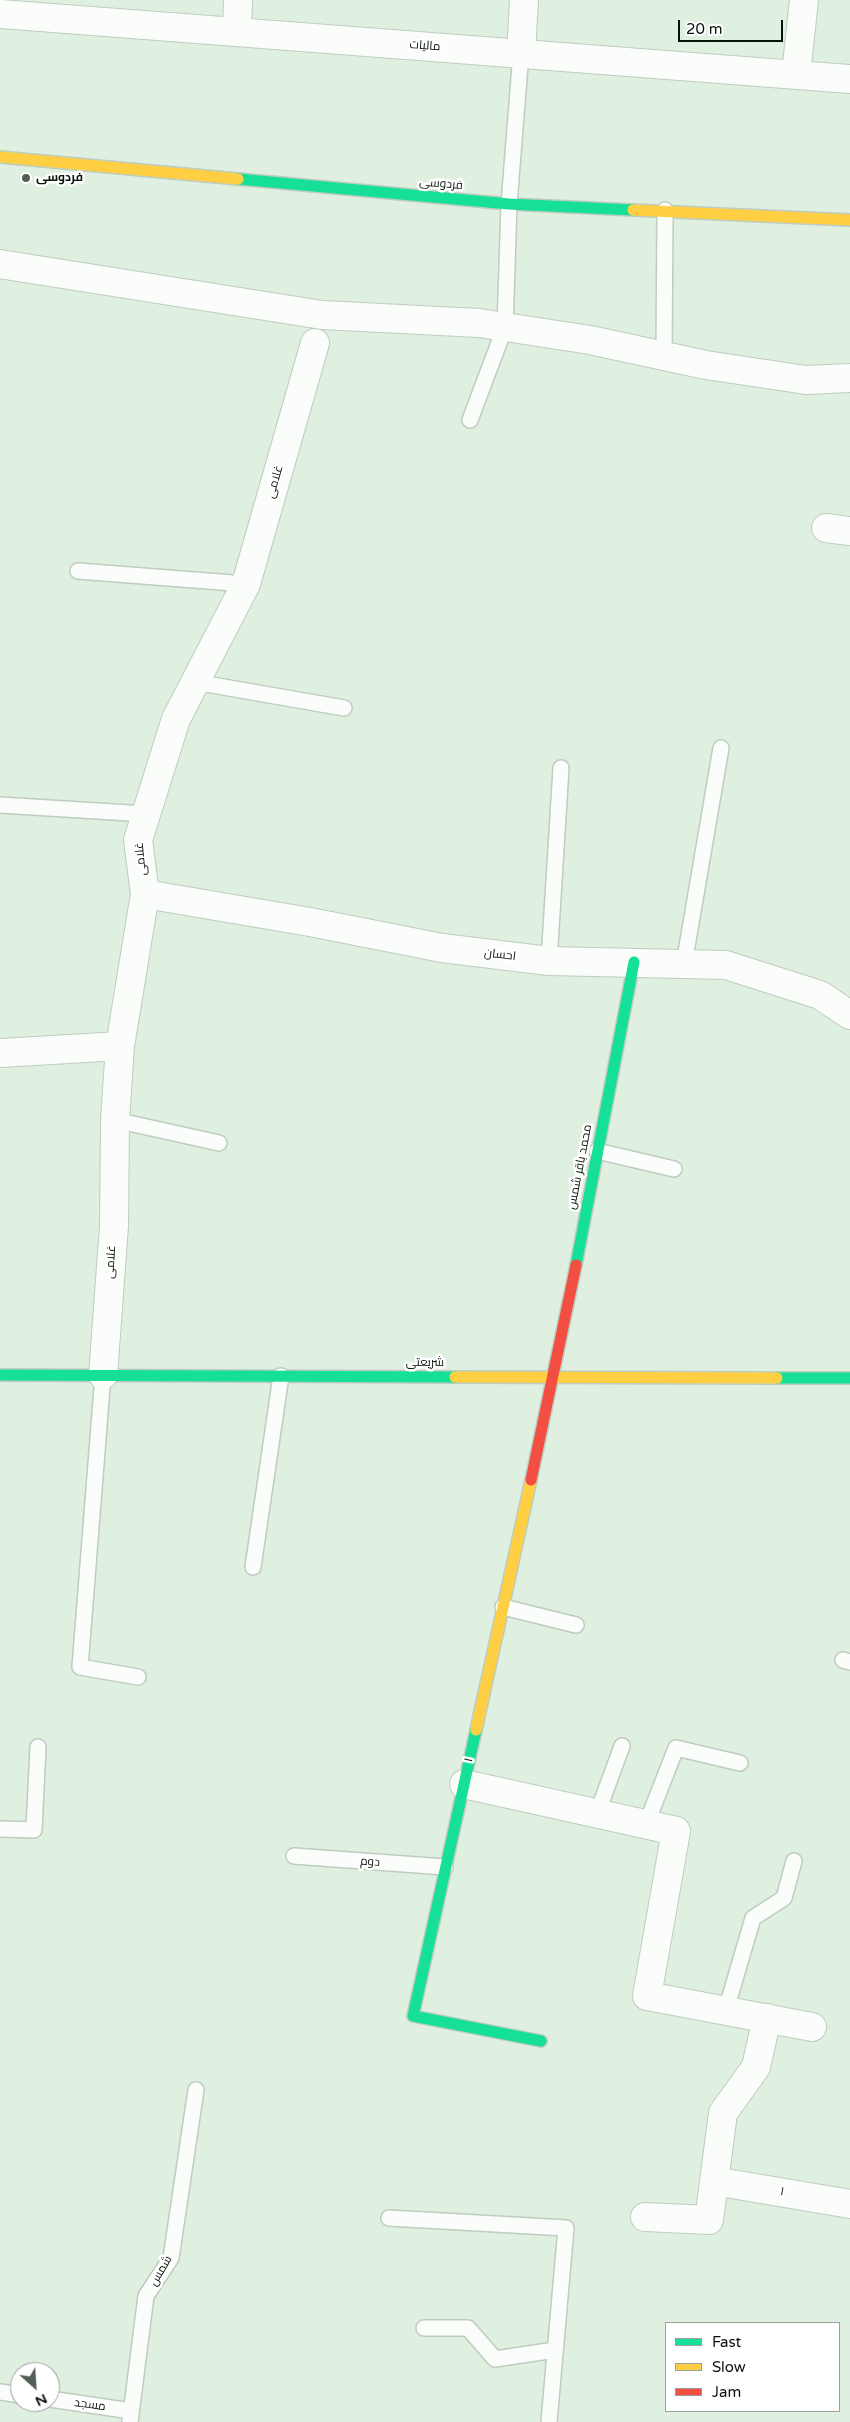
<!DOCTYPE html>
<meta charset="utf-8">
<style>
body{margin:0}
#map{position:relative;width:850px;height:2422px;overflow:hidden;background:#dfefe0;font-family:"Varela Round",sans-serif}
canvas{display:block}
.legend{position:absolute;left:665px;top:2322px;width:175px;height:90px;box-sizing:border-box;background:#fff;border:1px solid #9ca09d;margin:0;padding:6px 9px;list-style:none;font-size:15px;color:#081209}
.legend li{display:flex;align-items:center;gap:10px;height:25px}
.legend b{width:25px;border:1px solid #9ca09d}
.north{position:absolute;left:10px;top:2362px;width:50px;height:50px;box-sizing:border-box;background:#fff;border:1px solid #9ca09d;border-radius:50%;rotate:154deg;font-size:14px;font-weight:700;line-height:20px;text-align:center;color:#081209}
.north::after{content:'';display:block;margin:auto;width:18px;height:22px;background:#535f54;clip-path:polygon(50% 0,100% 100%,50% 72%,0 100%)}
.scale{position:absolute;left:678px;top:20px;width:105px;height:22px;box-sizing:border-box;border:2px solid #081209;border-top:0;padding-left:6px;font-size:15px;line-height:18px;white-space:nowrap;color:#081209;-webkit-text-stroke:4px #fff;paint-order:stroke}
</style>
<div id="map">
<canvas width="850" height="2422"></canvas>
<ul class="legend">
<li><b style="height:6px;background:#16e098"></b>Fast</li>
<li><b style="height:6px;background:#ffcf43"></b>Slow</li>
<li><b style="height:6px;background:#f24e42"></b>Jam</li>
</ul>
<div class="north">N</div>
<div class="scale">20 m</div>
</div>
<script>
const c = document.querySelector('canvas').getContext('2d');
c.lineJoin = 'round';
const poly = rows => new Path2D(rows.map(r => 'M' + r).join(''));
function strokePath(path, color, width, dash) { c.strokeStyle = color; c.lineWidth = width; c.lineCap = dash ? 'butt' : 'round'; c.setLineDash(dash || []); c.stroke(path); }
function label(font, color, halo, rows, align = 'center') {
  c.font = font + ' "Varela Round",Cairo,sans-serif'; c.lineWidth = 5; c.setLineDash([]); c.textBaseline = 'middle'; c.strokeStyle = halo; c.fillStyle = color; for (const [text, x, y, turn = 0] of rows) {
    c.save(); c.translate(x, y); c.rotate((+turn || 0) * Math.PI / 180); c.textAlign = isNaN(turn) ? turn : align; if (halo) c.strokeText(text, 0, 0); c.fillText(text, 0, 0); c.restore();
  }
}
const lane = poly([
 [664,356,665,210],
 [470,420,505,327,509,204,521,53],
 [78,571,246,584],
 [195,682,344,708],
 [0,805,146,814],
 [549,961,561,768],
 [684,964,721,748],
 [115,1120,219,1143],
 [597,1151,674,1169],
 [103,1375,80,1667,138,1677],
 [253,1567,281,1376],
 [503,1607,576,1625],
 [843,1660,850,1662],
 [597,1814,622,1746],
 [646,1825,676,1748,740,1763],
 [0,1829,34,1830,38,1747],
 [294,1856,445,1867],
 [726,2010,753,1918,784,1898,794,1861],
 [389,2218,566,2228,549,2422],
 [424,2328,468,2328,495,2359,555,2350],
 [0,2392,20,2395],
 [50,2399,131,2411],
 [130,2422,146,2296,171,2258,196,2090]
]);
const street = poly([
 [0,14,850,79],
 [237,32,238,0],
 [521,53,524,0],
 [796,74,804,0],
 [0,264,322,315,479,323,590,340,706,365,806,380,850,378],
 [826,528,850,531],
 [145,894,310,922,442,948,549,961,726,965,820,995,850,1015],
 [0,1053,120,1046],
 [103,1375,114,1226,115,1120,120,1046,145,894,138,840,176,719,246,584,315,343],
 [464,1784,676,1831,647,1996,812,2027],
 [714,2181,850,2204],
 [645,2217,709,2220,723,2113,756,2067,767,2018]
]);
const fast = poly([
 [238,179,509,204,633,210],
 [576,1265,634,962],
 [0,1375,455,1377],
 [777,1378,850,1378],
 [476,1730,413,2016,541,2041]
]);
const slow = poly([
 [0,157,238,179],
 [633,210,850,220],
 [455,1377,777,1378],
 [476,1730,531,1480]
]);
const jam = poly([
 [531,1480,576,1265]
]);
const markers = [
 [26,178,5,"#535f54"]
];
const streetNames = [
 ["مالیات",425,46,4],
 ["فردوسی",441,184,5],
 ["غلامی",275,482,-74],
 ["غلامی",141,859,-96],
 ["احسان",500,955,7],
 ["محمد باقر شمس",580,1167,-79],
 ["غلامی",111,1262,-86],
 ["شریعتی",425,1363],
 ["۱",469,1760,-78],
 ["دوم",370,1862,4],
 ["۱",782,2192,10],
 ["شمس",161,2271,-60],
 ["مسجد",90,2405,8]
];
const poiNames = [
 ["فردوسی",36,178]
];
strokePath(lane, '#bfccc0', 18);
strokePath(street, '#bfccc0', 30);
strokePath(fast, '#bfccc0', 14);
strokePath(slow, '#bfccc0', 14);
strokePath(jam, '#bfccc0', 14);
strokePath(lane, '#fafdfa', 15);
strokePath(street, '#fafdfa', 28);
strokePath(fast, '#16e098', 11);
strokePath(slow, '#ffcf43', 11);
strokePath(jam, '#f24e42', 11);
for (const [x, y, r, color] of markers) { const dot = new Path2D(); dot.arc(x, y, r, 0, 2 * Math.PI); c.fillStyle = color; c.fill(dot); strokePath(dot, '#fff', 2); }
label('12px', '#081209', '#fff', streetNames);
label('bold 12px', '#081209', '#fff', poiNames, 'left');
</script>
